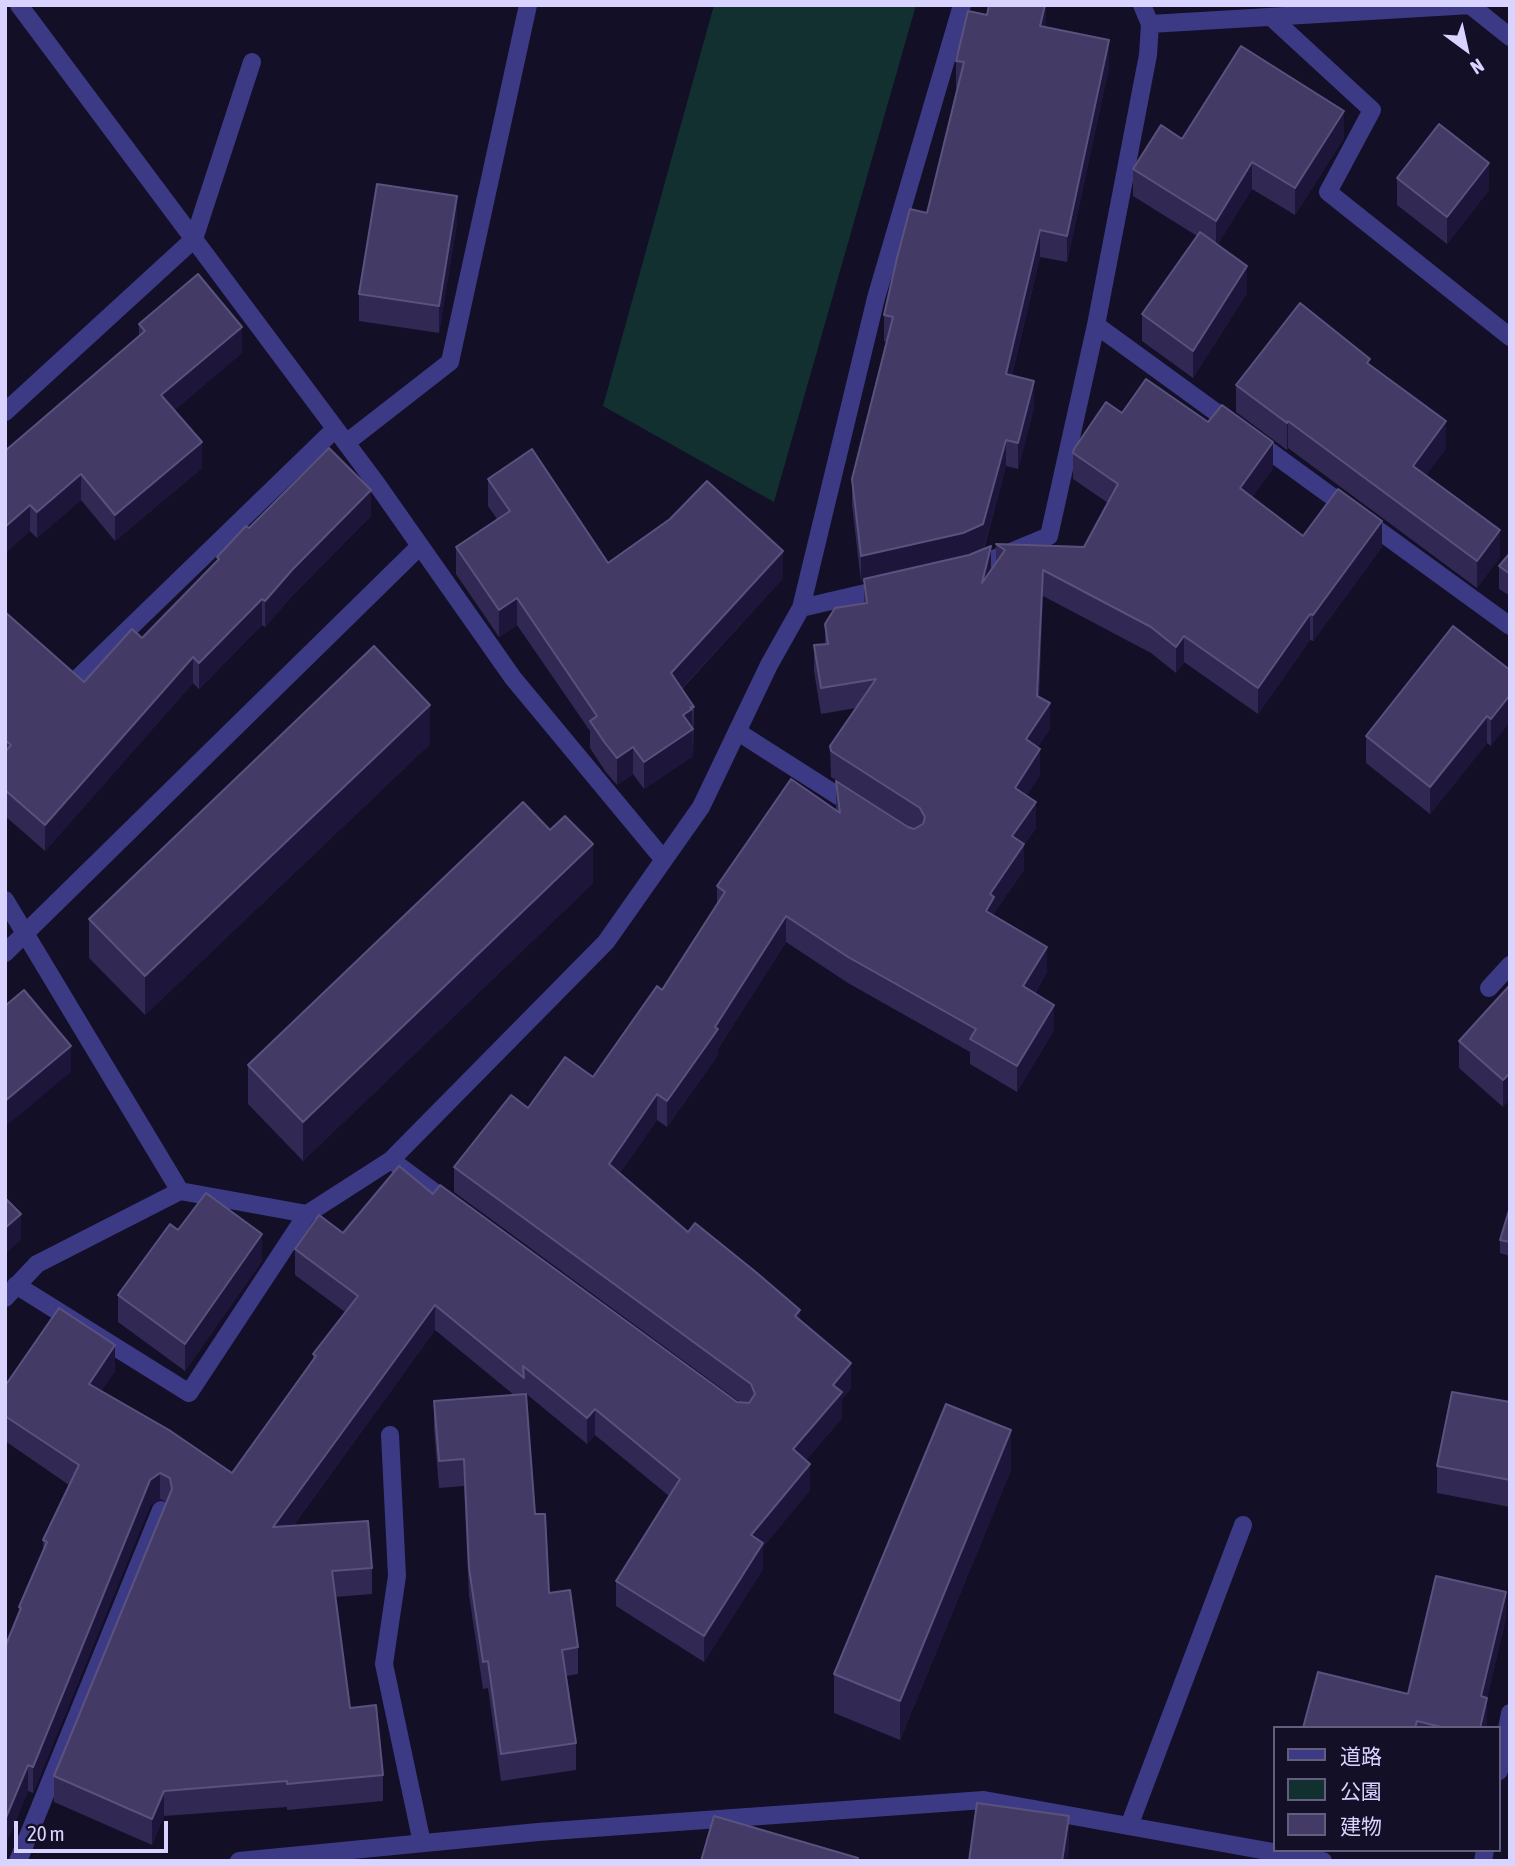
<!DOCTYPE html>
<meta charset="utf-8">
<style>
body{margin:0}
#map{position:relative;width:1515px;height:1866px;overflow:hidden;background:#130f26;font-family:"Asap Condensed","Noto Sans JP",sans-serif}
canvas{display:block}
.frame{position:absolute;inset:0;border:7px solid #d9d4ff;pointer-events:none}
.legend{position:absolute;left:1273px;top:1726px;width:228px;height:126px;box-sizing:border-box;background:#130f26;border:2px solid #625e7d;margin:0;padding:9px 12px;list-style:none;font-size:21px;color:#d9d4ff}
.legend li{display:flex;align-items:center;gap:14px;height:35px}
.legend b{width:35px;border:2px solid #625e7d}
.north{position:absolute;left:1431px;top:14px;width:70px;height:70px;-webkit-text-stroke:5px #130f26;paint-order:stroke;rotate:147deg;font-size:19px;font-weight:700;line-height:28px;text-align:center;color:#d9d4ff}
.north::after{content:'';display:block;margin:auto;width:24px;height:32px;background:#d9d4ff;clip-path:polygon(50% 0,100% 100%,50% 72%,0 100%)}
.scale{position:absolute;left:14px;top:1821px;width:154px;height:32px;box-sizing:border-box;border:4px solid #d9d4ff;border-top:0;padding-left:9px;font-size:21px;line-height:24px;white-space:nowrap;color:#d9d4ff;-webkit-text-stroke:5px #130f26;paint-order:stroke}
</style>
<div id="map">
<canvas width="1515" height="1866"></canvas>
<div class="frame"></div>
<ul class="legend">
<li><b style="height:9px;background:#3d3a85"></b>道路</li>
<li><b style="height:19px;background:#12302f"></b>公園</li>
<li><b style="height:19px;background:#433a66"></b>建物</li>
</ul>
<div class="north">N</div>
<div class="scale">20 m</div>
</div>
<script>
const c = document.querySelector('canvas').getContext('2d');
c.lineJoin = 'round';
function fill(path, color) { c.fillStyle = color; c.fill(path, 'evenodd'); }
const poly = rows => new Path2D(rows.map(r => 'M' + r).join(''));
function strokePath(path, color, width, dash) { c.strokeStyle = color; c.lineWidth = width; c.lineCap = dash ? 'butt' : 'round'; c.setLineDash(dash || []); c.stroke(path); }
const green = poly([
 [714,5,916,5,774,502,603,406]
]);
const street = poly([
 [19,5,376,483,513,678,664,860],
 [1470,5,1510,37],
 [1271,17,1372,110,1328,192,1510,337],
 [1150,24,1471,5],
 [1096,325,1510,626],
 [5,412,194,239,252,62],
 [346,443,450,362,528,5],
 [972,568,1049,536,1096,325,1148,55,1150,24,1142,5],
 [801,608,876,298,962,5],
 [78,678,335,429],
 [738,732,854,806],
 [5,900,180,1191,307,1214,391,1160,606,942,701,807,769,665,801,608,887,588],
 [5,953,420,546],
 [1489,988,1510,965],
 [391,1160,453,1206],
 [16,1285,189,1393,307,1214],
 [5,1298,37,1264,180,1191],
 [390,1435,397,1576,384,1664,422,1843],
 [1499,1771,1510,1713],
 [1129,1826,1243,1525],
 [18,1861,161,1510],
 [239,1861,538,1832,984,1800,1323,1861],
 [1483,1861,1485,1850]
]);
const wall = poly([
 [1046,5,1046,27,1109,67,1067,262,1040,257,1012,375,1034,408,1018,469,1006,466,984,549,991,569,996,562,996,544,1084,547,1108,503,1073,479,1073,453,1122,413,1273,468,1252,497,1303,536,1382,547,1313,641,1310,640,1258,714,1184,662,1176,673,1151,653,1043,596,1039,696,1050,729,1037,747,1040,775,1026,796,1036,828,1024,845,1024,870,994,913,994,916,1047,972,1035,993,1054,1030,1017,1092,970,1064,970,1052,848,983,786,942,718,1049,718,1055,667,1127,657,1120,620,1173,688,1232,800,1320,851,1388,842,1400,842,1418,806,1460,810,1490,763,1547,763,1569,704,1662,616,1606,616,1581,669,1496,595,1435,587,1444,524,1392,535,1514,549,1593,578,1647,578,1674,566,1676,576,1743,576,1770,501,1781,488,1688,483,1689,469,1595,464,1486,439,1488,434,1429,434,1401,514,1395,435,1330,293,1526,372,1568,372,1594,335,1597,350,1708,383,1775,383,1801,287,1810,287,1807,164,1816,152,1845,54,1802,54,1776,166,1502,160,1499,150,1506,33,1793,28,1791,5,1846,5,1647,19,1612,19,1607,43,1552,43,1540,69,1485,5,1441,5,1386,115,1371,101,1391,232,1473,313,1361,313,1354,345,1312,295,1275,295,1249,343,1233,433,1194,737,1402,741,1403,454,1192,454,1167,528,1108,593,1077,662,990,717,905,717,886,836,810,836,781,908,827,911,828,831,777,830,746,856,708,821,714,814,671,814,645,825,644,825,624,864,603,864,582,861,582,852,505,852,479,887,342,884,341,884,315,927,213,958,88,956,87,956,61,987,15],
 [1344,138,1295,215,1252,189,1217,245,1247,293,1193,378,1142,341,1142,314,1197,236,1133,196,1133,169,1182,139],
 [1397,178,1489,190,1447,244,1397,205],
 [457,223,439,333,359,321,359,294],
 [139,324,242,353,174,410,202,468,115,541,81,500,37,538,30,531,5,553,5,451,139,336],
 [1370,366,1446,448,1426,475,1500,557,1477,588,1288,448,1287,450,1236,412,1236,385],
 [488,479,608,563,783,578,682,689,694,707,693,756,644,789,633,774,617,785,605,771,590,748,590,731,517,625,499,637,456,574,456,547,497,519,488,506],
 [371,516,292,596,265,627,262,625,199,689,193,683,45,851,5,816,5,612,84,682,142,638,217,561,217,557,249,528],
 [1510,553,1510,596,1499,589,1499,566],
 [1510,670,1491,746,1487,743,1430,814,1366,763,1366,736],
 [430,744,145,1015,89,958,89,919],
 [593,883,303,1161,248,1104,248,1065],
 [1510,985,1503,1107,1459,1068,1459,1041],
 [1510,1207,1510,1256,1500,1253,1500,1240],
 [178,1230,262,1261,185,1371,118,1322,118,1295],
 [1510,1402,1510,1507,1437,1493,1437,1466],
 [1011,1470,900,1740,834,1713,834,1674],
 [1506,1618,1487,1698,1487,1724,1486,1728,1303,1728,1408,1694]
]);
const shadedWall = poly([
 [1045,5,1046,5,1046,29,1040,26],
 [1109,40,1109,67,1067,262,1067,236],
 [1344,111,1344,138,1295,215,1295,188],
 [1252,162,1252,189,1216,248,1216,221],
 [1489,163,1489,190,1447,244,1447,217],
 [457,196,457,223,439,333,439,306],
 [1040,230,1040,257,1006,400,1006,374],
 [1247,266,1247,293,1193,378,1193,351],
 [242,327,242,353,161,422,161,395],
 [1034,381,1034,408,1018,469,1018,443],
 [1288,421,1288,448,1287,450,1287,423],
 [1446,421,1446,448,1413,493,1413,466],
 [1006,440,1006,466,983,551,963,559,861,582,861,556],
 [202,442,202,468,115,541,115,515],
 [1273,442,1273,468,1240,513,1240,488],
 [81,474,81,500,37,538,37,512],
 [371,490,371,516,292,596,265,627,265,601,292,570],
 [30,505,30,531,5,553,5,527],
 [1382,521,1382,547,1313,641,1313,615],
 [1500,530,1500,557,1477,588,1477,561],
 [991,546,991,572,982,583],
 [783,551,783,578,671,700,671,673],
 [1043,570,1043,596,1037,721,1037,696],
 [517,598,517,625,499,637,499,610],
 [262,599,262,625,199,689,199,663],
 [1310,614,1310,640,1258,714,1258,688],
 [1184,636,1184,662,1176,673,1176,647],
 [193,657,193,683,45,851,45,825],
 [1510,695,1510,722,1491,746,1491,719],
 [1050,703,1050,729,1026,765,1026,739],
 [430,705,430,744,145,1015,145,976],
 [692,709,693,756,644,789,644,762,683,715],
 [1487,716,1487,743,1430,814,1430,787],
 [633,747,633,774,617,785,617,758],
 [1040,749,1040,775,1015,813,1015,788],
 [1036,802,1036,828,1024,845,1024,870,994,913,994,923,986,911,990,894,1012,836],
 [593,844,593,883,303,1161,303,1122],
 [786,916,786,942,718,1049,718,1055,667,1127,667,1101],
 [1047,947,1047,972,1023,1012,1023,986],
 [1054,1005,1054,1030,1017,1092,1017,1066],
 [71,1046,71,1072,5,1127,5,1101],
 [1510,1073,1510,1100,1503,1107,1503,1080],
 [657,1094,657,1120,609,1189,609,1164],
 [21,1214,21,1240,5,1254,5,1228],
 [262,1234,262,1261,185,1371,185,1344],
 [435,1305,435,1330,273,1553,273,1527],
 [800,1310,800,1336,795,1316],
 [115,1345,115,1371,89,1410,89,1384],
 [851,1363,851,1388,842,1400,842,1418,793,1475,793,1449,833,1385],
 [595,1409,595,1435,587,1444,587,1418],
 [1011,1430,1011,1470,900,1740,900,1701],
 [810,1464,810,1490,763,1547,763,1569,704,1662,704,1636,751,1535],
 [160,1473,160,1499,150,1506,33,1793,33,1767,150,1480],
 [1506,1592,1506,1618,1482,1719,1487,1698,1487,1724,1486,1728,1480,1728,1481,1696],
 [28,1765,28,1791,5,1846,5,1820],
 [164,1791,164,1816,152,1845,152,1819],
 [1069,1816,1069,1851,1067,1861,1062,1861]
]);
const building = poly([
 [989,5,1045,5,1040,26,1109,40,1067,236,1040,230,1006,374,1034,381,1018,443,1006,440,983,524,963,533,861,556,852,479,893,317,884,315,897,258,910,209,927,213,964,62,956,61,968,11,987,15,989,5],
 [1241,46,1344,111,1295,188,1252,162,1216,221,1133,169,1161,125,1182,139,1241,46],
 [1439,124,1489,163,1447,217,1397,178,1439,124],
 [377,184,457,196,439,306,359,294,377,184],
 [1200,232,1247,266,1193,351,1142,314,1200,232],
 [198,274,242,327,161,395,202,442,115,515,81,474,37,512,30,505,5,527,5,451,145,331,139,324,198,274],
 [1300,303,1370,359,1367,363,1446,421,1413,466,1500,530,1477,561,1288,421,1287,423,1236,385,1300,303],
 [1146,379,1208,422,1222,405,1273,442,1240,488,1303,536,1338,489,1382,521,1313,615,1310,614,1258,688,1184,636,1176,647,1151,627,1043,570,1037,696,1050,703,1026,739,1040,749,1015,788,1036,802,1012,836,1024,844,990,894,994,897,986,911,1047,947,1023,986,1054,1005,1017,1066,970,1039,976,1029,848,957,786,916,715,1027,718,1029,667,1101,657,1094,609,1164,688,1232,695,1223,757,1273,800,1310,795,1316,851,1363,833,1385,842,1392,793,1449,810,1464,751,1535,763,1543,704,1636,616,1581,680,1479,595,1409,587,1418,523,1366,524,1378,435,1305,273,1527,368,1521,372,1568,332,1571,350,1708,376,1705,383,1775,287,1784,287,1781,164,1791,152,1819,54,1776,172,1489,170,1478,160,1473,150,1480,33,1767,28,1765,5,1820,5,1647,21,1608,19,1607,47,1542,43,1540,79,1465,5,1416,5,1386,59,1308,115,1345,89,1384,169,1430,232,1473,316,1356,313,1354,358,1296,295,1249,319,1215,343,1233,399,1166,433,1194,440,1185,737,1402,749,1403,755,1394,751,1384,454,1167,511,1095,528,1108,565,1057,593,1077,657,986,662,990,725,892,717,886,791,779,840,813,836,781,908,827,914,829,923,824,925,817,920,808,831,751,830,746,876,679,821,688,814,645,828,644,825,624,835,608,867,603,864,579,969,555,991,546,982,583,1005,550,996,544,1084,547,1118,484,1073,453,1074,449,1106,402,1122,413,1146,379],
 [329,448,371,490,292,570,265,601,262,599,199,663,193,657,45,825,5,790,5,752,11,745,5,740,5,612,84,682,132,629,142,638,219,559,217,557,246,526,249,528,329,448],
 [532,449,608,563,670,519,707,481,783,551,671,673,694,707,690,707,692,709,683,715,693,729,644,762,633,747,617,758,605,743,590,721,597,716,517,598,499,610,456,547,510,511,488,479,532,449],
 [1510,553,1510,574,1499,566,1510,553],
 [1453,626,1510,670,1510,695,1491,719,1487,716,1430,787,1366,736,1453,626],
 [374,646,430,705,145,976,89,919,374,646],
 [523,802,550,830,565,816,593,844,303,1122,248,1065,523,802],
 [1510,985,1510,1073,1503,1080,1459,1041,1510,985],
 [24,990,71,1046,5,1101,5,1006,24,990],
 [206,1193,262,1234,185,1344,118,1295,170,1224,178,1230,206,1193],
 [5,1198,21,1214,5,1228,5,1198],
 [1510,1207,1510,1242,1500,1240,1510,1207],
 [1452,1392,1510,1402,1510,1480,1437,1466,1452,1392],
 [526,1394,535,1514,545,1514,549,1593,570,1590,578,1647,562,1650,576,1743,501,1754,488,1661,483,1662,469,1568,464,1459,439,1461,434,1401,526,1394],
 [946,1404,1011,1430,900,1701,834,1674,946,1404],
 [1436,1576,1506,1592,1481,1696,1487,1698,1480,1728,1445,1728,1417,1721,1415,1728,1303,1728,1318,1672,1408,1694,1436,1576],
 [977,1803,1069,1816,1062,1861,969,1861,977,1803],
 [714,1816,858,1858,858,1861,701,1861,714,1816]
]);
fill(green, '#12302f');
strokePath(street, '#3d3a85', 18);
fill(wall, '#312854');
fill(shadedWall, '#1d163a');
fill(building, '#433a66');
strokePath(building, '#5a527e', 2);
</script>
